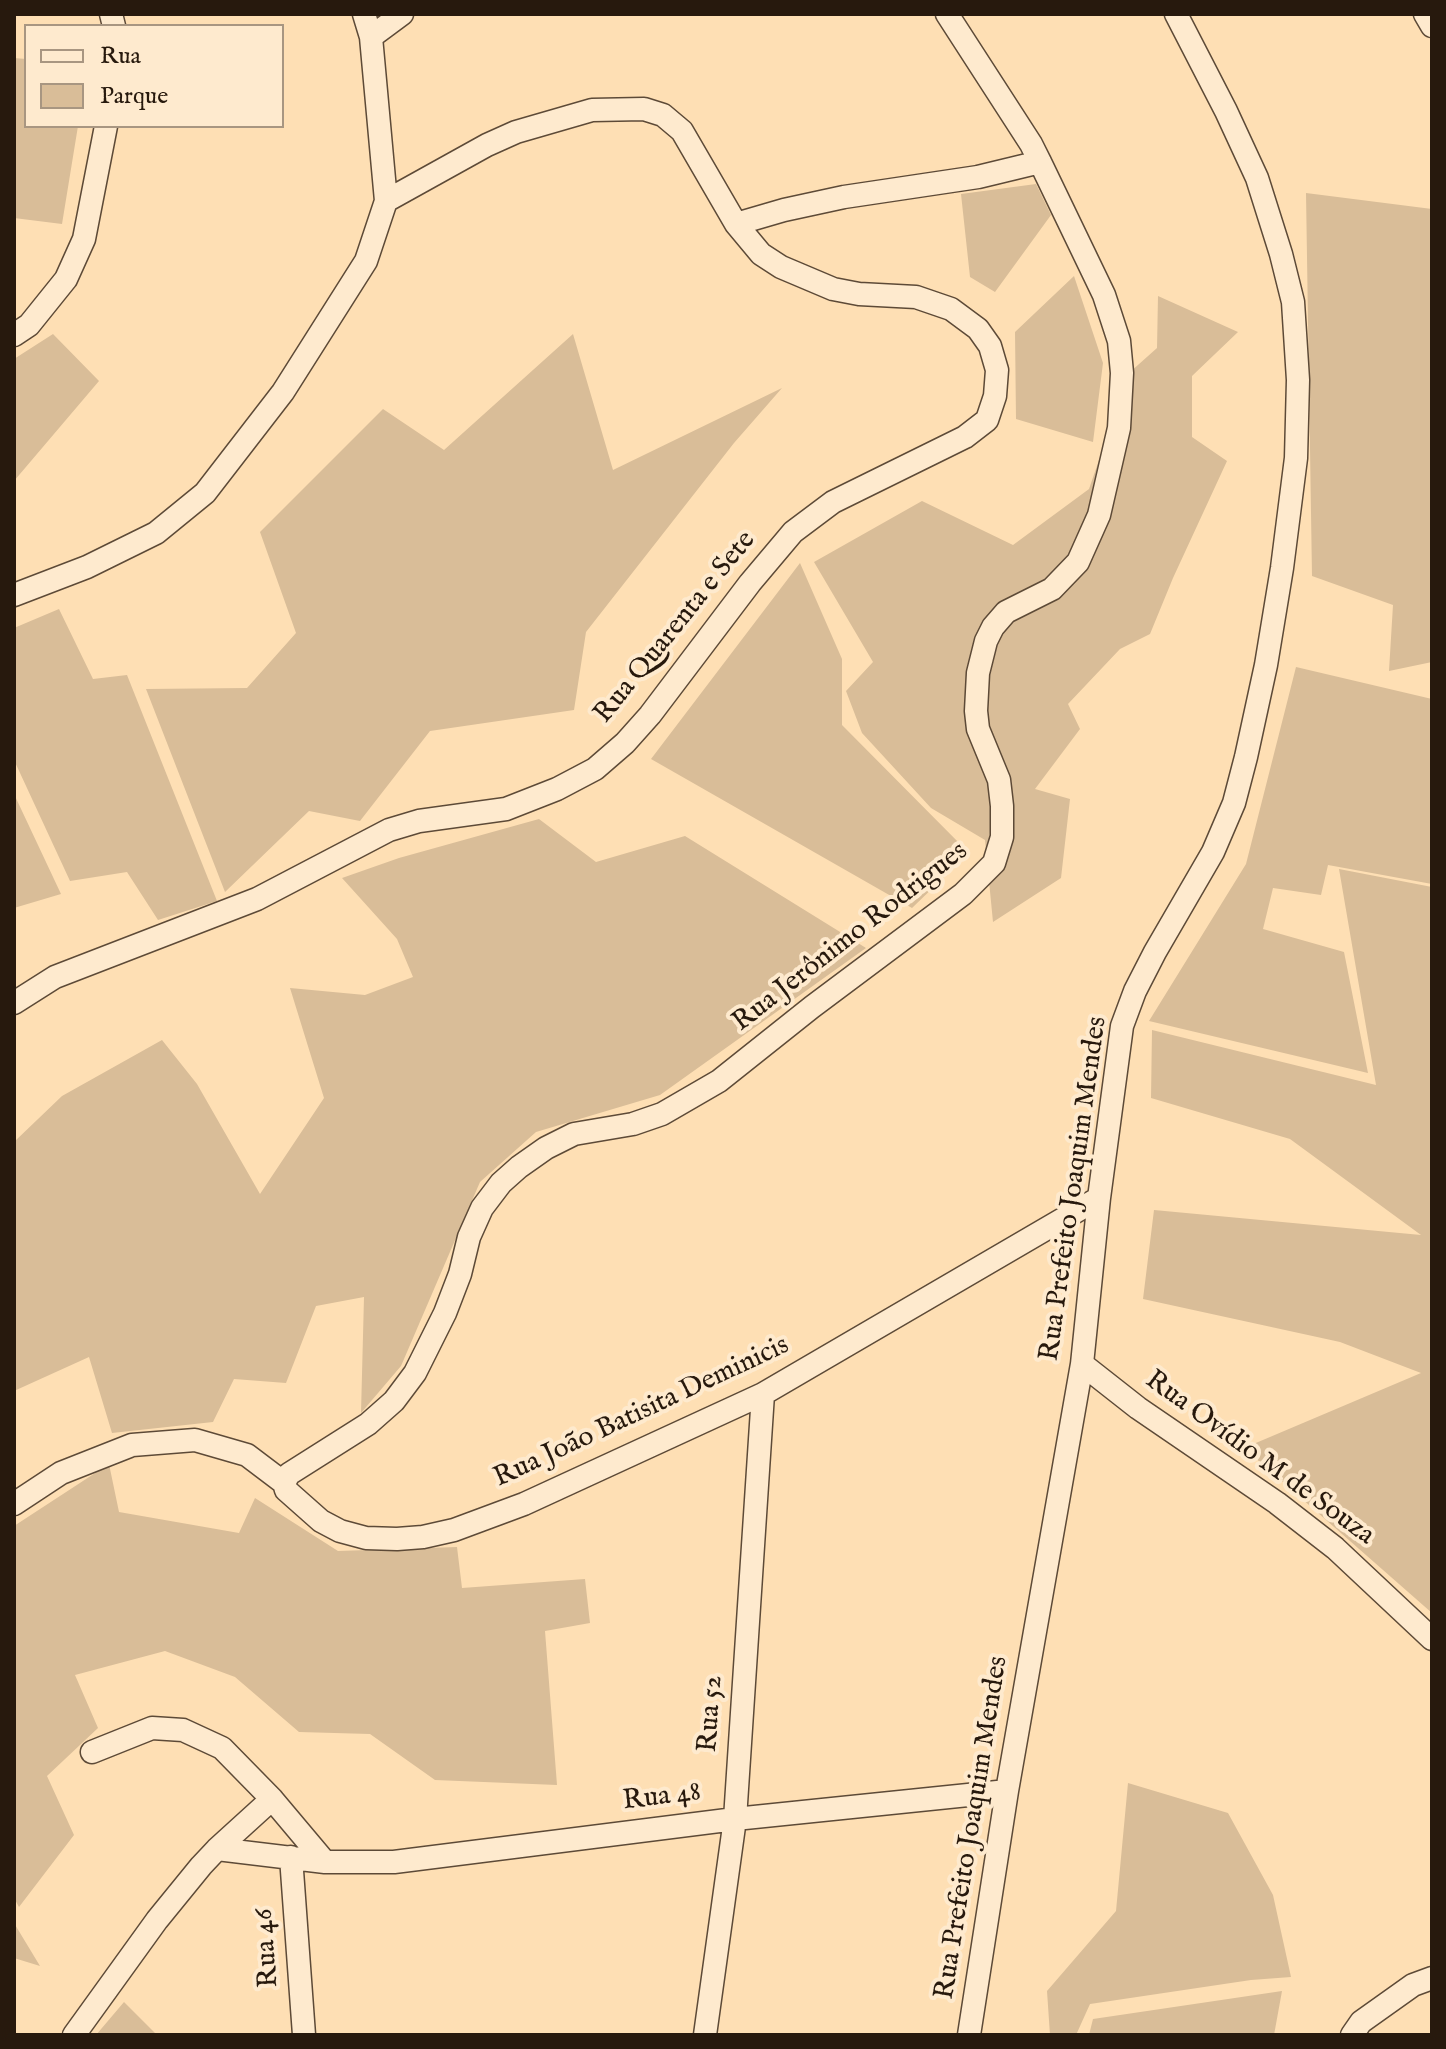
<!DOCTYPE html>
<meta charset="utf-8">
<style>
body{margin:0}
#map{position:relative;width:1446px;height:2049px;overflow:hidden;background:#fedfb4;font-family:"IM FELL English",serif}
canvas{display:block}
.frame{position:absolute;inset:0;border:16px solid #27190d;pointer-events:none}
.legend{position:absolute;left:24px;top:24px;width:260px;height:104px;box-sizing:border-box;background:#feeace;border:2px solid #a89681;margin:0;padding:10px 14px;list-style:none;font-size:24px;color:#27190d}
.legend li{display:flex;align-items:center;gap:16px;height:40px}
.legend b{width:40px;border:2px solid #a89681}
</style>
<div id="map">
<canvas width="1446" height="2049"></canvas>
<div class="frame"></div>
<ul class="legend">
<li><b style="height:10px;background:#feeace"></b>Rua</li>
<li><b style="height:22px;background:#d9bd98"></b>Parque</li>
</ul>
</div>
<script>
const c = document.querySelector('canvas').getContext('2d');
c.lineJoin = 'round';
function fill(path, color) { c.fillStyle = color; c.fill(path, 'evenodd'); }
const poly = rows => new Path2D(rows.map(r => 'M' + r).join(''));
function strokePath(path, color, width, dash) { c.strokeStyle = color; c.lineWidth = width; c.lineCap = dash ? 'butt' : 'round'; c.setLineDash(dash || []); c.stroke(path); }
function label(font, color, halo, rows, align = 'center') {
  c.font = font + ' "IM FELL English",serif'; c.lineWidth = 8; c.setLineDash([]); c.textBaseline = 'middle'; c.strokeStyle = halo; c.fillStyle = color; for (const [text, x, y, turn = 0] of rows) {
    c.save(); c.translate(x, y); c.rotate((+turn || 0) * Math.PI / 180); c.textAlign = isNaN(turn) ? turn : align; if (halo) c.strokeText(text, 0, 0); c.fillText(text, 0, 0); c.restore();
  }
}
const green = poly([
 [14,58,26,59,26,126,78,126,62,224,14,218],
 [1036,184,1051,215,995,292,970,277,961,194],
 [1306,193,1432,209,1432,662,1389,671,1393,605,1312,576],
 [1074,276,1103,363,1093,442,1016,419,1015,332],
 [1158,296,1238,332,1192,376,1192,437,1227,461,1173,578,1150,634,1120,649,1068,704,1080,729,1035,789,1070,799,1061,878,993,922,985,840,931,808,862,733,846,691,873,662,814,562,922,501,1013,545,1089,489,1129,373,1157,348],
 [53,334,99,381,14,481,14,359],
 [573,334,613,470,782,388,734,443,586,632,574,710,430,731,360,821,309,811,225,892,146,689,247,688,296,633,260,532,383,409,444,450],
 [800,563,842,659,842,725,969,853,912,908,651,759],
 [59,609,93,679,127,675,217,901,158,920,127,872,70,881,14,760,14,628],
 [1296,667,1432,699,1432,884,1328,865,1321,895,1273,888,1263,929,1344,952,1368,1073,1149,1021,1246,864],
 [14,794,61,894,14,908],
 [539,819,596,862,685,836,866,948,660,1095,536,1132,480,1182,401,1366,361,1413,364,1297,316,1306,286,1383,234,1379,213,1422,112,1433,89,1357,14,1391,14,1142,62,1096,162,1040,197,1084,260,1194,324,1098,290,988,365,995,413,977,397,939,342,878,399,858],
 [1339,869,1432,887,1432,1613,1244,1448,1421,1373,1340,1342,1143,1299,1154,1210,1421,1235,1290,1139,1151,1098,1152,1030,1376,1085],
 [109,1464,119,1512,239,1533,255,1498,338,1551,457,1547,462,1588,585,1579,590,1623,545,1631,557,1785,435,1780,370,1734,299,1732,235,1677,165,1651,75,1675,98,1728,47,1776,74,1835,19,1907,14,1898,14,1526],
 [1128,1783,1228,1813,1273,1895,1291,1977,1251,1980,1090,2004,1076,2035,1050,2035,1047,1991,1116,1911],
 [14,1923,40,1966,14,1958],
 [1282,1991,1274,2035,1089,2035,1093,2019],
 [124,2002,157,2035,96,2035]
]);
const street = poly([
 [111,14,114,26],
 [1425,14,1432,26],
 [371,37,402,14],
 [736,224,784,210,844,197,978,177,1040,162],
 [14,335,29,325,66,279,84,239,106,126],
 [14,595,87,567,156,533,205,493,283,392,366,261,386,201,371,37,364,14],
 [14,1003,55,977,257,899,389,830,419,821,506,809,557,789,595,769,625,743,650,715,750,583,793,532,833,502,965,437,987,420,995,396,997,370,990,346,978,329,951,309,916,297,859,294,833,289,781,267,761,254,736,224,682,131,663,115,644,109,592,110,516,132,487,145,386,201],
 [1082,1364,1138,1408,1277,1503,1335,1548,1432,1639],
 [284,1483,289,1474,368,1424,394,1401,415,1373,445,1313,460,1274,469,1237,482,1208,501,1183,519,1167,546,1148,574,1134,633,1124,662,1114,719,1081,812,1007,963,894,994,863,1002,837,1002,806,999,780,978,729,976,711,978,673,986,641,993,627,1006,612,1052,589,1078,562,1099,515,1119,428,1122,373,1119,341,1104,295,1040,162,1031,144,947,14],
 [14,1504,61,1473,132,1445,195,1440,247,1455,284,1483,286,1490,321,1521,340,1531,366,1538,397,1539,423,1537,454,1530,524,1504,763,1394,1099,1198],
 [92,1752,152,1728,183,1730,222,1748,272,1799,325,1862],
 [217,1849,325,1862,394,1862,735,1819,1007,1791],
 [291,1857,304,2035],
 [74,2035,157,1920,201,1866,217,1849,272,1799],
 [705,2035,735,1819,763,1394],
 [969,2035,1007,1791,1082,1364,1099,1198,1122,1026,1135,991,1155,952,1213,852,1234,803,1246,757,1266,665,1282,568,1296,458,1298,380,1293,302,1281,254,1257,178,1226,111,1176,14],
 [1352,2035,1361,2022,1413,1985,1432,1978]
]);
const streetNames = [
 ["Rua Quarenta e Sete",676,628,-51],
 ["Rua Jerônimo Rodrigues",851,938,-38],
 ["Rua Prefeito Joaquim Mendes",1075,1189,-82],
 ["Rua João Batisita Deminicis",642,1413,-25],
 ["Rua Ovídio M de Souza",1259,1459,36],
 ["Rua 52",712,1714,-86],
 ["Rua 48",662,1798,-7],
 ["Rua Prefeito Joaquim Mendes",973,1828,-81],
 ["Rua 46",268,1948,-94]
];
fill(green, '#d9bd98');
strokePath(street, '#5d4a37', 25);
strokePath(street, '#feeace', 22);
label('28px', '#27190d', '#feeace', streetNames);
</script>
